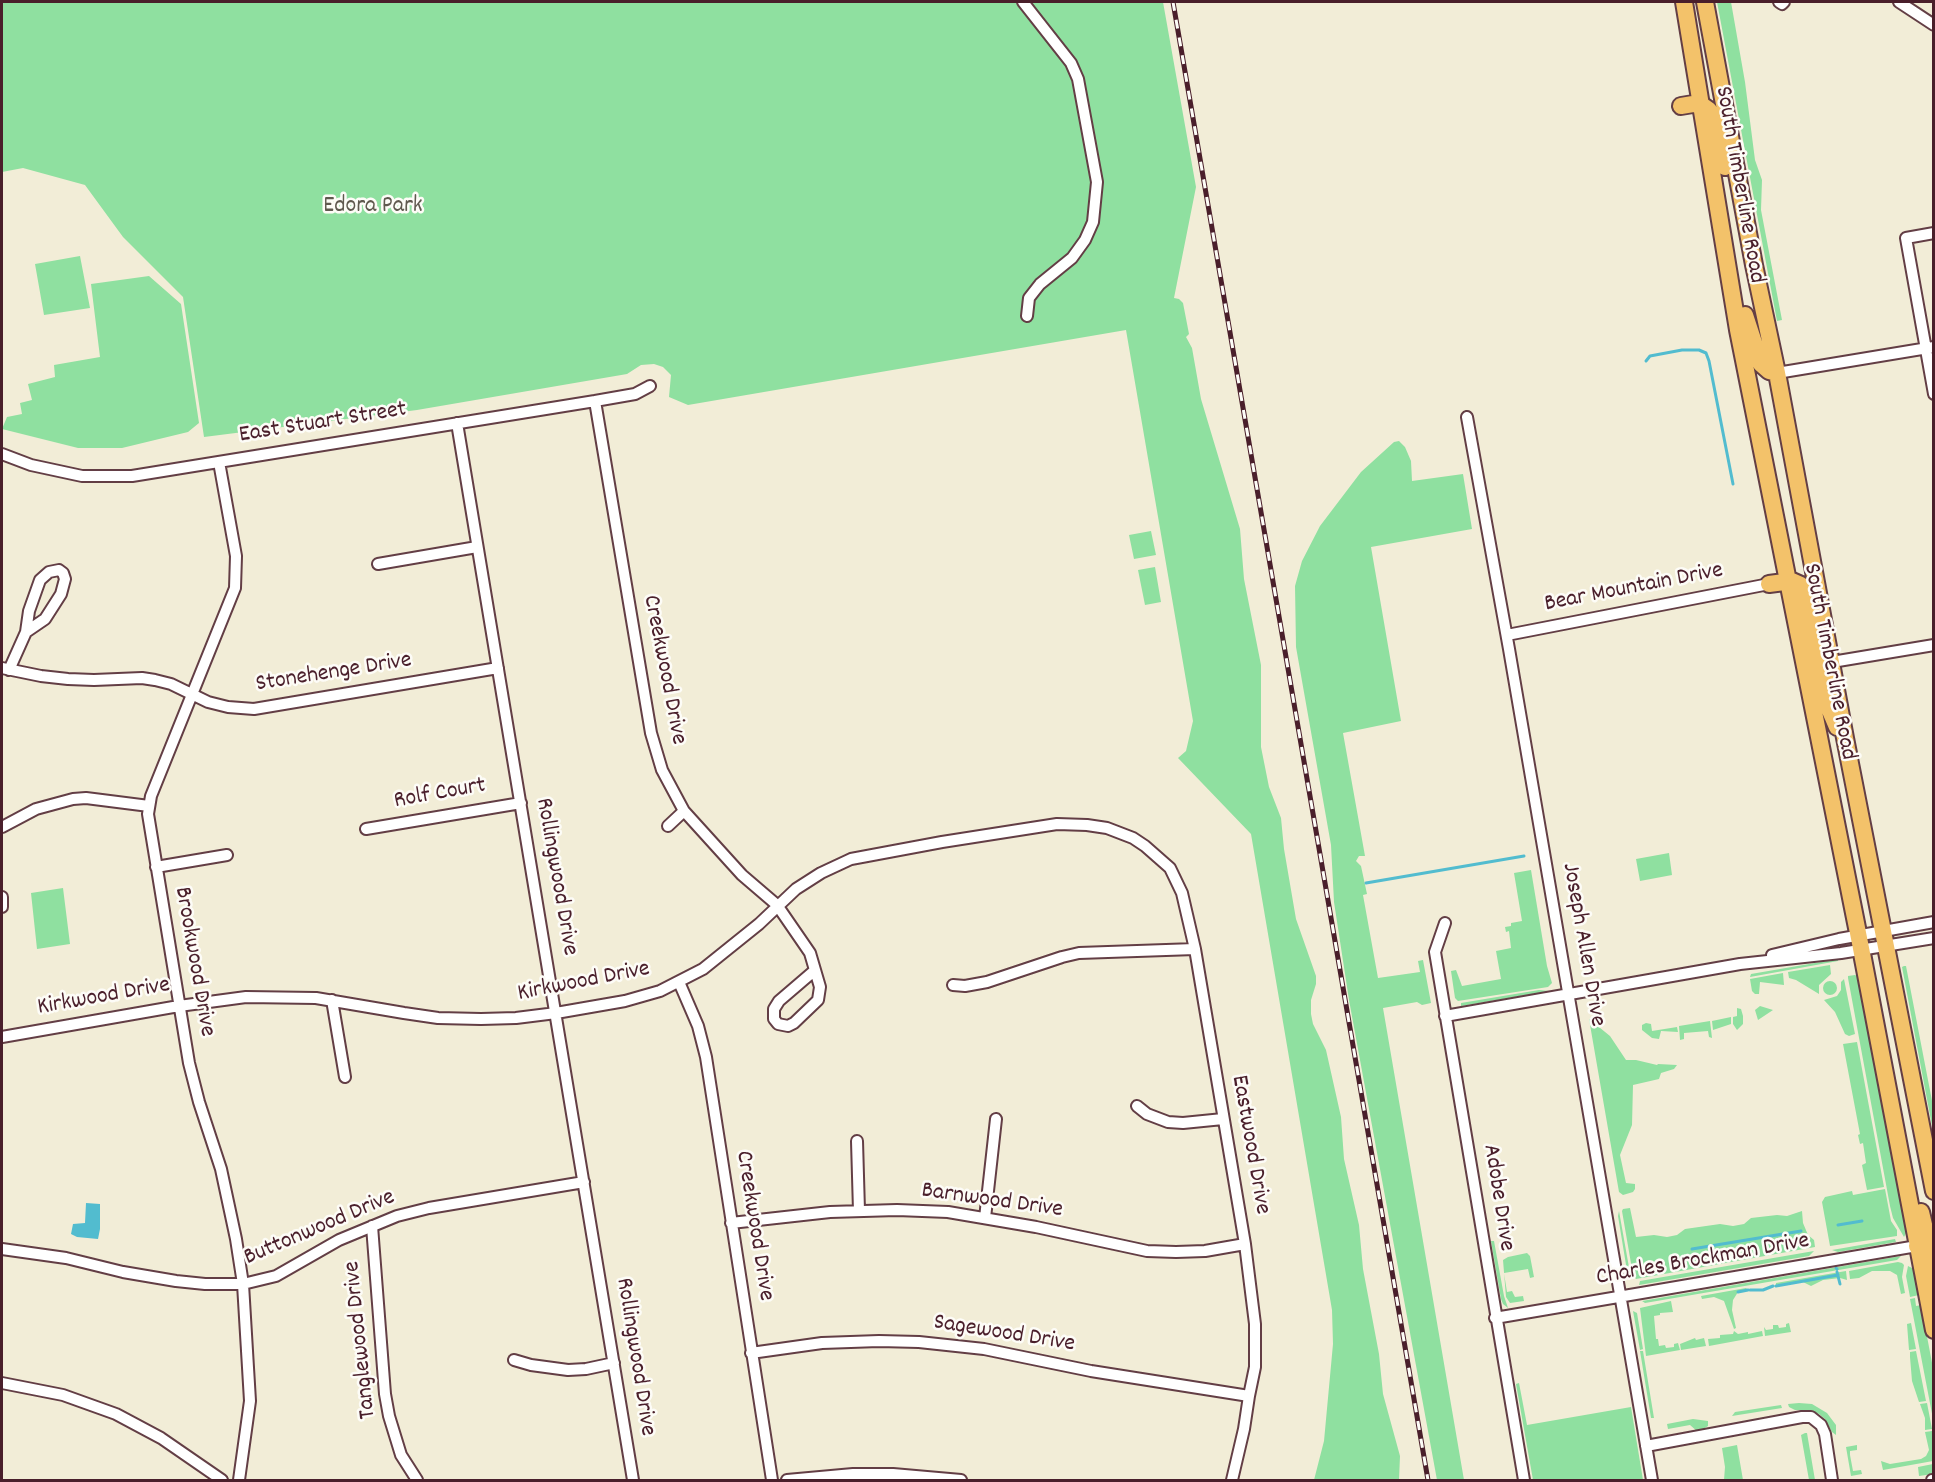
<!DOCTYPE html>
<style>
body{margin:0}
#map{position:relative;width:1935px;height:1482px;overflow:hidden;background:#f2edd7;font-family:Dekko,sans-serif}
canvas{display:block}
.frame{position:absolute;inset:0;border:3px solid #4a1f2b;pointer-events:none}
</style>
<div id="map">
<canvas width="1935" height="1482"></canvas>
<div class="frame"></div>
</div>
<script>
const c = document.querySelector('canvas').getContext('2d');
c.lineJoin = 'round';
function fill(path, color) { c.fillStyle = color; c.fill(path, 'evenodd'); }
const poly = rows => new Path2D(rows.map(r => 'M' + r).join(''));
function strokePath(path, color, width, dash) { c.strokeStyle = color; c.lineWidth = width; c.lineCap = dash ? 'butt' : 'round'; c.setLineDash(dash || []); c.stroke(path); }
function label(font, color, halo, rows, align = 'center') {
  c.font = font + ' Dekko,sans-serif'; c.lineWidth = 5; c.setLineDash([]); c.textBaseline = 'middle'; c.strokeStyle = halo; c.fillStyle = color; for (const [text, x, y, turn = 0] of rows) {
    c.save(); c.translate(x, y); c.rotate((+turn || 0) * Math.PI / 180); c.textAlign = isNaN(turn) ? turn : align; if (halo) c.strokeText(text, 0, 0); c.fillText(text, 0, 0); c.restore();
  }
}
const green = poly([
 [2,2,1163,2,1196,187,1174,298,1179,299,1183,303,1189,334,1186,337,1192,348,1201,399,1240,529,1244,579,1261,665,1261,747,1269,787,1281,818,1284,849,1296,919,1316,976,1316,984,1311,1000,1311,1014,1313,1024,1326,1050,1341,1117,1344,1159,1359,1225,1363,1269,1379,1354,1383,1394,1400,1456,1399,1480,1314,1480,1324,1441,1333,1344,1332,1310,1251,834,1178,758,1186,751,1193,721,1126,330,688,405,669,397,671,375,663,367,654,364,641,365,627,374,417,410,204,437,183,297,123,237,85,185,23,168,2,172],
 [1717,2,1731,2,1745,82,1755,160,1762,180,1761,210,1782,320,1777,321],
 [80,256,90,308,44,315,35,264],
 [149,276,181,304,199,423,188,432,122,448,78,448,2,429,7,417,22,414,20,403,32,400,28,384,55,377,54,365,100,357,91,284],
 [1399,441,1405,447,1411,461,1412,481,1463,474,1472,529,1371,547,1401,721,1343,733,1365,856,1359,856,1356,861,1361,866,1367,894,1363,895,1378,978,1420,972,1418,961,1423,960,1431,1003,1422,1005,1417,1002,1383,1008,1464,1480,1437,1480,1349,1000,1334,902,1331,845,1296,647,1295,586,1302,561,1320,526,1361,472,1394,442],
 [1151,531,1156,555,1134,559,1129,535],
 [1155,567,1161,602,1145,605,1138,570],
 [1669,853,1672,875,1640,881,1636,859],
 [1531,870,1547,966,1552,983,1548,987,1458,1001,1455,998,1451,971,1456,970,1462,986,1501,979,1496,951,1511,948,1509,931,1506,932,1505,927,1511,926,1511,923,1522,921,1514,873],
 [63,888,70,944,37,949,31,893],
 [1838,959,1838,961,1750,977,1751,974],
 [1830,965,1831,974,1819,985,1819,994,1796,980,1789,978,1788,972],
 [1904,966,1906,966,1933,1106,1933,1131,1902,967],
 [1783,973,1784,985,1760,982,1759,994,1755,994,1752,991,1750,979],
 [1855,975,1857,976,1907,1231,1904,1237,1893,1218,1890,1206,1848,978,1848,976],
 [1844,979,1855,1034,1849,1036,1845,1034,1835,1012,1824,1000,1837,996,1841,990,1841,982],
 '1823 988a7 7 0 1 1 14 0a7 7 0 1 1-14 0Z',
 [1539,990,1550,991,1461,1006,1461,1003],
 [1760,1006,1773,1010,1758,1020,1755,1010],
 [1737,1008,1741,1009,1743,1016,1743,1024,1737,1030,1733,1024,1733,1017,1737,1016],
 [1731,1017,1731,1024,1713,1030,1712,1021],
 [1589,1019,1610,1036,1626,1060,1636,1060,1657,1065,1658,1064,1677,1065,1674,1069,1661,1073,1659,1079,1633,1085,1632,1125,1620,1155,1626,1183,1635,1184,1635,1189,1633,1192,1623,1195,1619,1192],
 [1710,1021,1712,1038,1709,1037,1708,1031,1684,1033,1684,1039,1680,1040,1679,1026],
 [1646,1023,1651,1024,1652,1031,1677,1027,1678,1032,1661,1031,1659,1039,1652,1038,1642,1030,1642,1025],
 [1857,1042,1884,1187,1867,1190,1862,1165,1866,1163,1863,1143,1860,1144,1858,1135,1860,1134,1843,1044],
 [1885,1189,1891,1221,1897,1230,1897,1236,1830,1246,1822,1202,1825,1197,1852,1191,1853,1195],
 [1630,1208,1636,1237,1654,1235,1667,1237,1677,1235,1685,1229,1720,1224,1733,1226,1744,1224,1751,1218,1777,1215,1787,1216,1802,1211,1803,1223,1808,1235,1814,1240,1815,1247,1636,1279,1633,1275,1622,1211,1623,1209],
 [1619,1211,1630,1273,1628,1277,1618,1216],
 [1895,1239,1896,1242,1838,1252,1832,1250],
 [1491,1241,1494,1241,1504,1296,1508,1308,1503,1304,1501,1299],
 [1814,1251,1809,1256,1639,1285,1640,1281],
 [1527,1253,1530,1256,1534,1277,1530,1278,1528,1269,1504,1273,1507,1292,1512,1291,1515,1297,1523,1296,1524,1301,1510,1303,1506,1297,1503,1260,1508,1257],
 [1901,1256,1897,1260,1645,1303,1642,1301],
 [1898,1262,1902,1263,1904,1265,1902,1277,1905,1293,1901,1294,1897,1275,1890,1271,1872,1271,1859,1278,1850,1279,1849,1271],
 [1908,1266,1914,1269,1919,1295,1910,1297,1906,1276],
 [1846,1271,1847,1280,1840,1278,1823,1280,1811,1286,1801,1281,1776,1285,1776,1283],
 [1746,1288,1748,1290,1738,1292,1733,1300,1732,1310,1736,1328,1734,1329,1724,1301,1714,1297,1702,1299,1701,1296],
 [1915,1298,1916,1306,1921,1305,1933,1368,1933,1419,1910,1299],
 [1671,1301,1673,1312,1660,1313,1660,1315,1654,1316,1656,1339,1658,1339,1659,1346,1665,1345,1666,1348,1674,1347,1674,1344,1678,1343,1680,1350,1646,1356,1640,1308],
 [1633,1311,1637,1313,1643,1349,1640,1350],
 [1789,1323,1791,1332,1765,1336,1764,1327,1766,1330,1773,1329,1773,1325,1778,1325,1779,1328,1786,1327,1786,1324],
 [1911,1323,1916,1349,1909,1350,1907,1324],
 [1734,1331,1738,1334,1748,1332,1748,1334,1762,1331,1763,1336,1709,1346,1708,1339,1720,1338,1720,1335,1733,1334],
 [1695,1338,1696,1340,1704,1338,1706,1346,1681,1350,1680,1344],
 [1640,1351,1643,1351,1654,1418,1651,1418],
 [1916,1351,1926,1401,1919,1402,1912,1381,1910,1357,1910,1352],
 [1519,1383,1527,1425,1631,1407,1643,1480,1533,1480,1516,1384],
 [1799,1403,1812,1404,1827,1413,1836,1425,1836,1435,1832,1432,1825,1419,1819,1414,1808,1410,1795,1410,1789,1407,1788,1404],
 [1927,1403,1932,1429,1925,1430,1925,1418,1920,1404],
 [1781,1405,1782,1408,1732,1416,1735,1412],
 [1693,1419,1708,1421,1708,1426,1698,1432,1690,1425,1668,1429,1667,1424],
 [1932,1431,1933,1461,1883,1470,1881,1461,1890,1464,1921,1459,1926,1456,1929,1450,1925,1432],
 [1805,1433,1807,1433,1815,1480,1809,1480,1801,1435],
 [1737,1445,1743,1480,1724,1480,1725,1467,1722,1448],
 [1857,1445,1857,1450,1850,1451,1850,1455,1853,1471,1861,1470,1862,1474,1851,1476,1846,1447],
 [1933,1464,1933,1474,1919,1476,1918,1467]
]);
const water = poly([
 [86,1203,100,1204,100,1229,98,1239,77,1237,71,1234,73,1224,85,1223]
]);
const stream = poly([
 [1646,361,1650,356,1682,350,1699,350,1706,353,1709,361,1733,484],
 [1366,883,1524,856],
 [1838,1225,1862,1221],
 [1692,1249,1801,1231],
 [1836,1268,1837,1269],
 [1837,1272,1840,1284],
 [1776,1286,1838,1275],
 [1750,1290,1763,1290,1773,1286],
 [1738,1292,1748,1290]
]);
const minor = poly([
 [1023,2,1071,63,1078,79,1097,182,1093,222,1085,240,1072,258,1040,284,1029,298,1027,316],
 [1779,2,1782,4,1784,2],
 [1899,2,1934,25],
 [1934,233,1906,238,1934,394],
 [1777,373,1934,347],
 [595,401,651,733,662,770,684,811,742,875,777,905,810,953,820,987,818,1000,794,1023,788,1026,778,1024,774,1019,774,1009,779,1001,814,971],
 [1467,417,1509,649,1652,1480],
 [457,423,633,1480],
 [2,454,31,465,82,476,132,476,595,401,635,394,650,386],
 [219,462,236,556,235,588,151,796,148,814,189,1063,199,1102,221,1169,236,1239,243,1284,250,1401,239,1480],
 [378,564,477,547],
 [1507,635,1769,584],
 [1832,662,1934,645],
 [2,668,41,676,68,679,94,680,142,678,155,680,171,684,208,702,228,707,254,709,498,668],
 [9,670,26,632,45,619,61,594,65,579,63,573,59,570,49,572,40,580,29,611,26,632],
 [668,826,684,811],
 [2,827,36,809,73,799,86,798,149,806],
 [366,829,521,803],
 [156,867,227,855],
 [2,897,2,907],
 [1445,923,1435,952,1524,1480],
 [1772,955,1839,939,1934,922],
 [679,982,698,1026,706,1057,772,1480],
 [953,985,965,986,987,982,1062,957,1079,953,1195,949],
 [332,1000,345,1077],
 [1445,1016,1740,964,1841,953,1934,938],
 [2,1037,179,1006,246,997,316,998,404,1013,438,1018,481,1019,516,1018,556,1013,625,1001,660,991,703,969,759,924,796,889,821,873,851,859,942,842,1057,824,1087,825,1107,828,1133,838,1145,846,1170,868,1182,893,1195,949,1245,1244,1255,1324,1255,1367,1249,1396,1244,1429,1232,1480],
 [1137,1106,1147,1114,1168,1122,1183,1123,1223,1119],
 [857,1141,859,1211],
 [985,1218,996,1119],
 [731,1223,830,1212,897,1210,948,1212,1036,1227,1147,1251,1176,1252,1205,1251,1245,1244],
 [372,1226,385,1394,389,1416,401,1455,417,1480],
 [2,1249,66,1258,123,1272,176,1281,205,1284,243,1284,276,1276,339,1240,397,1216,429,1208,584,1182],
 [1495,1318,1917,1246],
 [751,1353,822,1343,879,1341,919,1342,984,1349,1091,1371,1249,1396],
 [514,1360,531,1365,568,1370,586,1369,614,1363],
 [2,1383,63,1395,116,1414,161,1438,222,1480],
 [1646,1446,1802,1417,1811,1417,1821,1425,1825,1434,1832,1480],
 [787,1480,853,1474,893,1474,961,1480],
 [1932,1480,1934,1480]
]);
const primary = poly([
 [1684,2,1738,330,1860,943,1934,1330],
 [1705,2,1754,265,1777,373,1845,738,1934,1191],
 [1681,106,1699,103,1709,110,1725,167],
 [1745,315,1761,364,1769,371,1777,373],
 [1769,584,1792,581,1801,585,1805,594,1825,699,1837,727],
 [1921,1212,1926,1233,1934,1240],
 [1917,1246,1925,1247,1928,1249,1934,1269]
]);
const rail = poly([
 [1173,2,1428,1480]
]);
const streetNames = [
 ["South Timberline Road",1738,185,80],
 ["East Stuart Street",323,424,-9],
 ["Bear Mountain Drive",1634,589,-11],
 ["South Timberline Road",1828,662,79],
 ["Creekwood Drive",663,670,79],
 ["Stonehenge Drive",334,674,-9],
 ["Rolf Court",440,795,-10],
 ["Rollingwood Drive",555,877,80],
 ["Joseph Allen Drive",1582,945,80],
 ["Brookwood Drive",193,962,80],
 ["Kirkwood Drive",584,983,-11],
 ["Kirkwood Drive",104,998,-10],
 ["Eastwood Drive",1249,1145,80],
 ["Adobe Drive",1497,1198,81],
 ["Barnwood Drive",992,1202,8],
 ["Creekwood Drive",753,1226,81],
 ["Buttonwood Drive",320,1229,-23],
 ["Charles Brockman Drive",1703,1261,-10],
 ["Sagewood Drive",1004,1335,9],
 ["Tanglewood Drive",362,1340,-96],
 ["Rollingwood Drive",634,1357,81]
];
const parkNames = [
 ["Edora Park",373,208]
];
fill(green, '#8fe0a0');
fill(water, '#52bccf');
strokePath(stream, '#52bccf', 3);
strokePath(minor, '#633e45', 14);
strokePath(primary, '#633e45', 20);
strokePath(minor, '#fff', 10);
strokePath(primary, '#f3c26a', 16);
strokePath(rail, '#4a1f2b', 5);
strokePath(rail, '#fdfcf7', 3, [9]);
label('24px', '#4a1f2b', '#fdfcf7', streetNames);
label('24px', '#5f594e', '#fdfcf7', parkNames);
</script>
